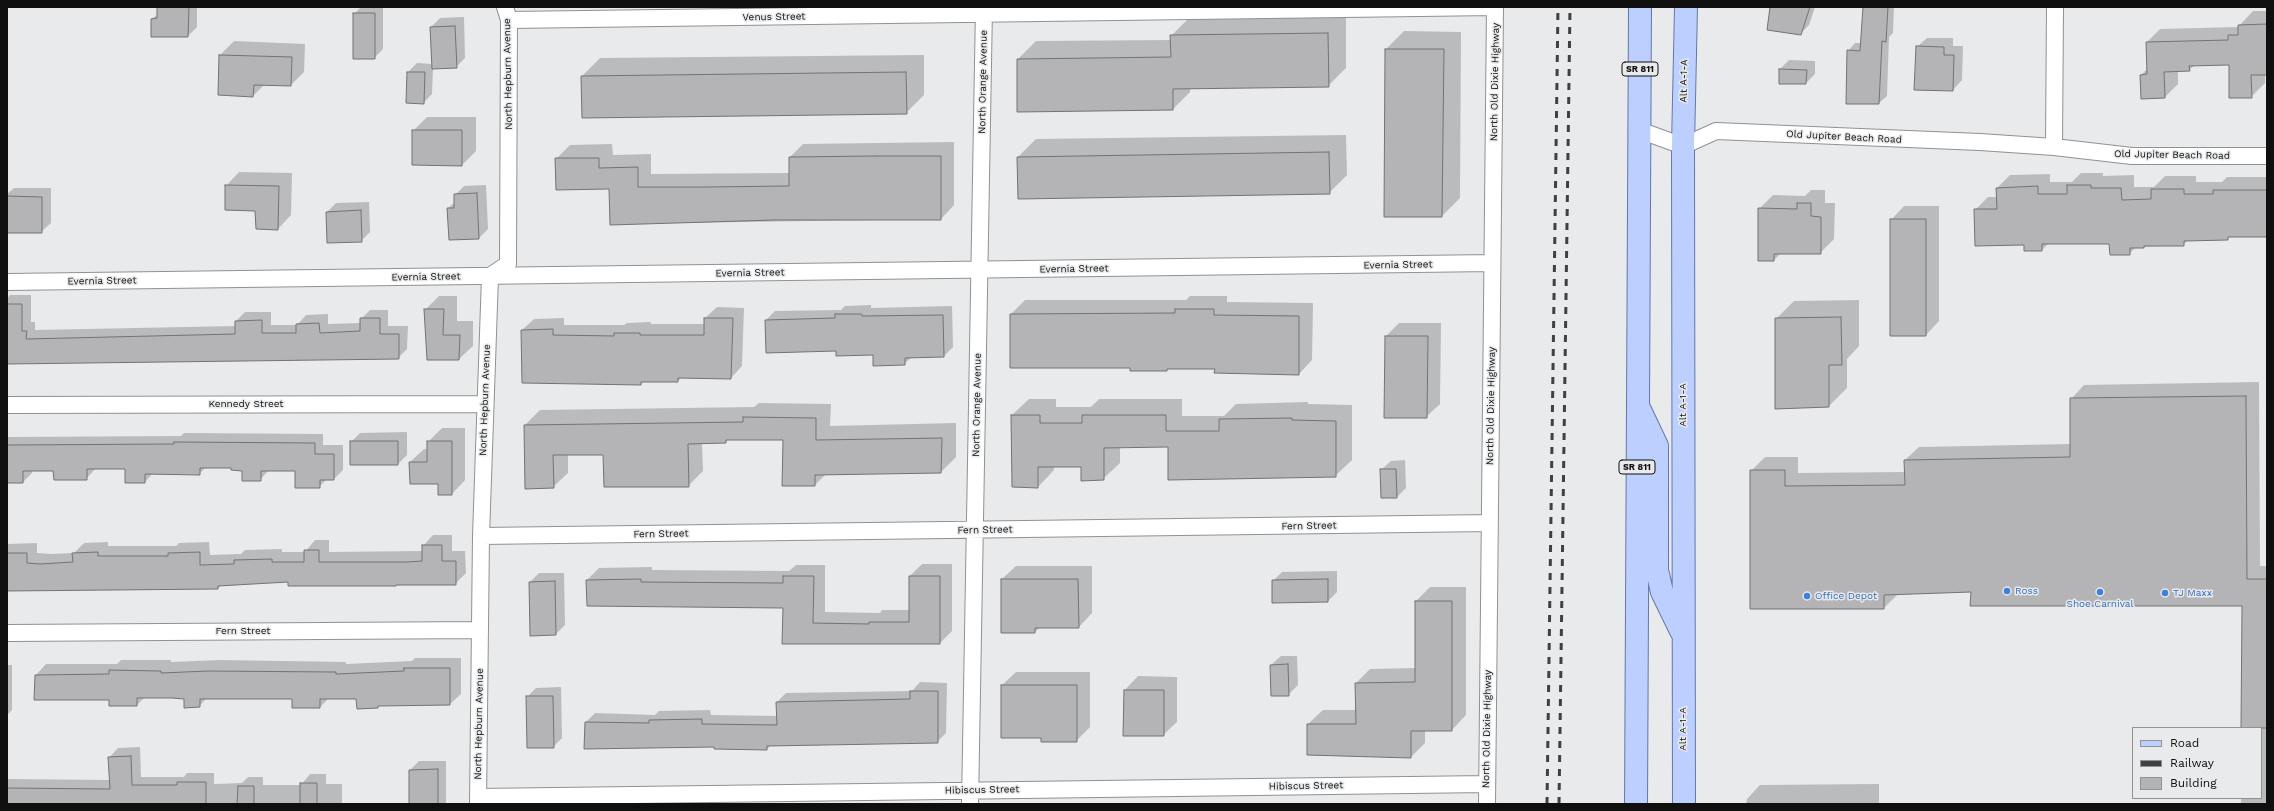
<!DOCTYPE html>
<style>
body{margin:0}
#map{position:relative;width:2274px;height:811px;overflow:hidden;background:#e9eaeb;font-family:"Work Sans",sans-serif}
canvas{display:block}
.frame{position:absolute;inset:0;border:8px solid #0f0f10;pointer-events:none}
.legend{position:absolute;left:2132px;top:727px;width:130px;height:72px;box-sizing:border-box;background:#e9eaeb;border:1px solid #929293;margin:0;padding:5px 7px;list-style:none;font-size:12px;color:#0f0f10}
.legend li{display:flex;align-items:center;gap:8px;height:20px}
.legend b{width:20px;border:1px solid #929293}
</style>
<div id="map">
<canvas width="2274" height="811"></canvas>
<div class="frame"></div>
<ul class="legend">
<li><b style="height:5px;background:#bccfff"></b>Road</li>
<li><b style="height:5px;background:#3f4041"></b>Railway</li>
<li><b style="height:11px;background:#b4b4b6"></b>Building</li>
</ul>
</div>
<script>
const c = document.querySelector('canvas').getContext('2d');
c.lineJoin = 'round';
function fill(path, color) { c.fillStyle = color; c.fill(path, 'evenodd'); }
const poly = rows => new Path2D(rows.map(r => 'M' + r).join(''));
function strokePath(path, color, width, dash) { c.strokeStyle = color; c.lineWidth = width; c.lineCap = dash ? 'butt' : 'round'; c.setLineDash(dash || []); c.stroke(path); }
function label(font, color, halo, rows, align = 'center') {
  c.font = font + ' "Work Sans",sans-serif'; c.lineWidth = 3; c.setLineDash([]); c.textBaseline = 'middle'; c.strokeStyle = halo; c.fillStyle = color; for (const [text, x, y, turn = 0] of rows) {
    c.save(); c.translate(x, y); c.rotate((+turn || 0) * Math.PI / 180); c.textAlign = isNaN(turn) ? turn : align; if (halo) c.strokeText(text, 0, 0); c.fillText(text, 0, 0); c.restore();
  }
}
const shadow = poly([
 [158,7,197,7,197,27,188,36,152,19,158,14],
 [361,7,383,7,383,49,374,58,354,14],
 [1771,7,1815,7,1809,25,1800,34],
 [1864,7,1894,7,1893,33,1889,37,1887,96,1879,103,1848,51,1855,43,1862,43],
 [2253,11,2267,11,2267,74,2265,74,2265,83,2251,97,2230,64,2195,65,2189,70,2178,71,2178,84,2165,97,2141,75,2147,69,2147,42,2160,29,2238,27],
 [1346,16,1346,68,1328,86,1190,88,1190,92,1172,110,1018,59,1036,41,1172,40,1171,36,1189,18],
 [464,17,465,58,456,67,433,68,432,94,423,103,408,72,417,63,432,64,431,27,440,18],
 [1404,31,1461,32,1460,198,1442,216,1386,49],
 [1927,38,1953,38,1953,46,1963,46,1962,80,1953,90,1917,47],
 [234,41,305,44,304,72,291,85,264,85,253,96,219,94,220,55],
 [924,55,924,95,906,113,582,76,600,58],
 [1789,60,1815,61,1815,74,1806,83,1780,69],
 [427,117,476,117,476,151,462,165,413,164,413,131],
 [1346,135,1347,175,1329,193,1018,157,1036,139],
 [954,142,954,205,941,219,611,224,610,188,556,159,570,145,612,144,613,155,651,154,651,174,790,173,790,157,803,144],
 [239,172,292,173,291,215,278,229,226,186],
 [2081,173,2103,173,2103,176,2134,175,2134,187,2154,187,2165,176,2196,176,2196,182,2222,182,2227,177,2267,177,2267,236,2230,236,2228,239,2188,240,2183,245,2136,247,2129,254,2110,243,2049,243,2042,250,2025,244,1975,210,1988,197,1998,197,1997,188,2010,175,2050,174,2050,182,2072,182],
 [486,185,488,229,479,238,448,208,455,202,455,195,464,186],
 [14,188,51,188,51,223,41,232,7,232,7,194],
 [1811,190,1825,190,1825,203,1835,203,1834,239,1820,253,1781,253,1774,260,1759,209,1773,195,1805,196],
 [369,202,370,232,361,241,327,212,336,203],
 [1904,206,1939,206,1939,321,1926,335,1891,220],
 [10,295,31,295,31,322,35,322,35,330,236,326,236,321,245,312,271,312,271,325,297,325,306,315,328,314,328,324,361,323,361,319,370,310,388,310,388,326,408,326,407,349,398,358,7,361,7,299],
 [439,296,457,296,457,321,473,321,473,346,459,359,425,310],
 [1190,296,1227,296,1227,302,1313,303,1312,360,1299,374,1216,368,1168,368,1166,370,1011,314,1025,300,1186,300],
 [1859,300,1859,346,1847,359,1847,388,1829,406,1776,319,1794,301],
 [871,305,871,308,952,306,953,347,944,356,912,357,904,364,874,354,837,350,767,352,766,320,775,311,841,310,845,306],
 [717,307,744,308,742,366,731,378,682,377,678,381,644,381,641,384,522,330,534,319,564,318,564,325,624,325,627,323,651,322,651,324,705,324,705,318],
 [1399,323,1441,323,1440,404,1426,417,1386,336],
 [2259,382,2260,566,2267,566,2267,804,2241,804,2241,798,2261,798,2261,728,2242,728,2243,605,1972,591,1898,594,1884,608,1751,608,1751,471,1765,457,1798,457,1798,473,1905,472,1905,460,1919,447,2071,444,2071,399,2084,385],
 [1029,399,1056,399,1056,407,1091,407,1099,399,1182,399,1182,416,1224,416,1236,404,1308,402,1308,404,1352,405,1352,460,1335,476,1169,446,1120,447,1120,463,1103,479,1082,466,1054,466,1054,470,1038,487,1012,415],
 [759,403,831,404,830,426,956,423,956,457,941,472,826,474,815,485,784,439,729,439,725,442,702,443,703,471,688,486,604,454,568,454,568,473,553,487,525,425,540,410,754,407],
 [442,428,465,428,465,480,452,494,410,462,424,449,428,449,428,442],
 [407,432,407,455,398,464,351,442,360,433],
 [184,433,323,434,323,445,343,445,343,470,334,479,327,479,319,487,296,470,269,470,260,480,243,470,232,467,206,467,199,474,153,473,145,482,126,468,96,468,86,479,54,470,32,470,32,473,23,482,7,482,7,437,181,436],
 [1405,460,1406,488,1397,497,1381,470,1391,461],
 [433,535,452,535,452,551,465,551,466,573,455,584,397,584,396,586,289,581,222,585,218,588,7,590,7,544,37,543,37,553,51,554,74,553,84,543,108,542,108,546,176,546,179,543,209,542,210,555,241,554,245,550,282,549,282,552,305,552,315,540,329,540,329,552,423,551,423,546],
 [922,564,952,564,952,631,940,643,783,643,784,607,587,580,599,568,652,567,652,570,789,571,796,565,825,565,825,612,880,613,882,610,910,610,910,576],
 [1016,566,1092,566,1092,613,1079,627,1040,627,1035,632,1002,579],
 [1337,571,1337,592,1328,601,1273,602,1273,581,1282,572],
 [539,573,564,573,565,625,556,634,530,582],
 [1430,587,1466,587,1466,715,1452,730,1425,730,1425,743,1411,757,1308,724,1323,710,1357,710,1356,683,1370,669,1416,668,1416,601],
 [1281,656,1297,656,1298,685,1288,695,1271,665],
 [415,658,461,658,461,694,450,704,380,705,378,707,357,698,329,698,320,707,293,698,207,698,199,706,185,698,145,697,137,705,110,705,110,699,35,699,36,675,46,664,117,664,121,660,171,660,171,662,220,660,346,662,346,664,412,661],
 [7,665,12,665,12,710,7,715],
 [1016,672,1090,672,1090,727,1076,741,1042,737,1002,685],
 [1138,676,1177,677,1177,722,1163,735,1124,735,1125,690],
 [920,682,947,683,946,733,937,742,771,745,767,749,715,746,586,722,595,713,655,715,659,711,710,710,711,715,778,716,777,702,786,693,912,691],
 [561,687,562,738,553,747,527,697,536,688],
 [140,747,141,777,184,777,187,773,214,773,214,784,242,783,248,777,263,777,263,785,301,785,310,774,326,774,326,784,342,784,342,804,7,804,7,779,110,780,109,758,118,748],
 [419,761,446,761,446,804,410,804,410,770],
 [1879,784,1879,804,1746,804,1747,799,1760,785]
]);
const building = poly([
 [157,7,189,7,188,37,151,37,151,19,157,18,157,7],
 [1770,7,1810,7,1801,35,1767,30,1770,7],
 [1863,7,1888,7,1886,42,1882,41,1879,104,1846,104,1847,50,1860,51,1863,7],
 [353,13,375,13,375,59,353,59,353,13],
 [2267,24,2267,75,2251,75,2252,98,2229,98,2229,65,2189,66,2190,71,2164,72,2165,98,2141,99,2140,75,2147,74,2146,42,2228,40,2228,35,2238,35,2238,25,2267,24],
 [455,26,457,68,432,69,430,27,455,26],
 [1328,33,1329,87,1173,89,1173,110,1017,112,1017,59,1171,57,1170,35,1328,33],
 [1916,46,1944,47,1944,55,1954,55,1953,91,1914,90,1916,46],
 [1385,49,1444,49,1442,217,1384,217,1385,49],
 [219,55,292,57,291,86,254,85,253,97,218,95,219,55],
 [1779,69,1807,70,1806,84,1779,84,1779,69],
 [407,72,425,72,424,104,406,103,407,72],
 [906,72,907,114,582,118,581,76,906,72],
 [412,130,462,130,462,166,412,165,412,130],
 [1329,152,1330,194,1018,199,1017,157,1329,152],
 [875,156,941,156,941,220,774,220,610,225,609,189,556,190,555,158,599,158,599,168,638,167,638,187,705,187,789,186,789,157,875,156],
 [225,185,279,186,278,230,256,229,255,211,225,210,225,185],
 [2067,185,2091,185,2091,188,2121,188,2122,200,2151,199,2151,189,2184,189,2184,194,2213,194,2213,190,2267,190,2267,237,2228,237,2228,240,2184,241,2184,246,2144,246,2144,248,2130,248,2130,255,2110,255,2109,244,2042,244,2042,251,2024,251,2024,245,1975,246,1974,209,1997,209,1996,188,2038,186,2038,194,2067,194,2067,185],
 [477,193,479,239,449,240,447,208,454,208,454,194,477,193],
 [7,196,42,197,42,233,7,233,7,196],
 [1797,203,1811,203,1811,216,1821,217,1821,254,1774,254,1774,261,1758,261,1758,208,1797,209,1797,203],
 [361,210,362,242,327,243,326,212,361,210],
 [1890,219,1926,219,1926,336,1890,336,1890,219],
 [7,304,22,304,22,331,27,331,26,339,235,334,235,321,262,320,262,333,296,333,296,324,319,323,320,333,360,331,360,318,380,318,380,334,399,334,399,359,7,364,7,304],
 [424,309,444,309,443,335,460,335,459,360,427,360,424,309],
 [1175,309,1214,309,1214,315,1299,316,1299,375,1214,373,1215,369,1167,369,1167,371,1130,371,1130,368,1010,368,1010,314,1175,313,1175,309],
 [835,314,862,314,862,316,943,315,944,357,905,358,905,365,873,366,873,355,836,356,836,351,766,353,765,320,835,318,835,314],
 [1841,317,1842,365,1829,365,1829,407,1775,409,1775,318,1841,317],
 [704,318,733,318,731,379,678,378,678,382,641,382,641,385,522,383,521,330,553,329,553,335,614,336,614,333,640,333,640,335,704,335,704,318],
 [1385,336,1428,336,1427,418,1384,418,1385,336],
 [2246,396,2247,579,2267,579,2267,728,2241,728,2242,606,1970,606,1971,592,1884,595,1884,609,1750,609,1750,470,1785,470,1785,486,1905,485,1904,460,2070,457,2070,398,2246,396],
 [1011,415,1040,415,1040,423,1082,423,1082,415,1166,415,1166,431,1219,431,1219,419,1292,418,1292,420,1336,421,1336,477,1168,480,1168,447,1104,448,1104,480,1081,481,1081,467,1038,467,1038,488,1012,487,1011,415],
 [743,417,816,418,816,440,942,438,941,473,815,475,815,486,782,486,783,440,726,440,726,443,688,444,689,487,604,487,603,455,553,455,554,488,525,489,524,425,743,422,743,417],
 [350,441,398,441,398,465,350,465,350,441],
 [427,441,452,441,452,495,438,495,438,484,410,484,409,462,427,462,427,441],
 [174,442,315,443,315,454,334,454,334,480,320,480,320,488,295,488,295,471,261,471,261,481,242,481,242,471,231,470,231,468,200,468,200,475,145,474,145,483,125,483,125,469,87,469,87,480,54,480,53,471,23,471,23,483,7,483,7,445,174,444,174,442],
 [1380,469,1396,469,1397,498,1381,498,1380,469],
 [422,545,442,545,442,561,456,561,456,585,396,585,396,586,288,586,288,582,218,586,218,589,7,591,7,553,27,553,27,563,40,564,73,562,72,553,98,552,98,556,168,556,168,553,200,552,200,565,234,564,234,560,272,559,272,562,304,562,304,550,319,550,319,562,407,562,422,561,422,545],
 [783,576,814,576,813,623,869,624,869,622,909,622,909,576,940,576,940,644,782,644,783,608,587,606,586,580,641,579,641,582,783,583,783,576],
 [1001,579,1078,579,1079,628,1035,628,1035,633,1001,633,1001,579],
 [1328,579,1328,602,1272,603,1272,580,1328,579],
 [555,581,556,635,530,636,529,582,555,581],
 [1415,601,1452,601,1452,731,1411,731,1411,758,1307,755,1307,724,1356,724,1355,683,1415,682,1415,601],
 [1288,664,1289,696,1271,696,1270,665,1288,664],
 [404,668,450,668,450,705,378,706,378,708,357,709,356,699,320,699,320,708,292,708,292,699,200,699,200,707,184,708,184,699,172,698,137,698,137,706,109,706,109,700,34,700,35,675,109,674,109,670,161,671,161,673,208,671,336,672,336,674,404,671,404,668],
 [1001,685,1077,685,1077,742,1041,742,1041,738,1001,738,1001,685],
 [1124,690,1164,690,1164,736,1123,736,1124,690],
 [910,691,938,691,938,743,767,746,767,750,714,749,714,747,584,749,585,722,649,723,649,720,702,719,702,724,777,725,776,702,910,699,910,691],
 [526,696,553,696,554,748,527,748,526,696],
 [131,756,132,785,177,785,177,782,206,782,206,804,7,804,7,788,110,789,108,757,131,756],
 [438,769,438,804,409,804,409,770,438,769],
 [300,783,317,783,317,804,300,804,300,783],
 [238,786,254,786,254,804,237,804,238,786]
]);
const minor = poly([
 [509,20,1495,7],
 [1639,130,1683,146,1716,131,1980,142,2054,147,2132,156,2267,156],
 [2054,147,2055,7],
 [7,282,1492,263],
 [7,405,484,404],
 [481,536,1490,523],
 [7,633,480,630],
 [478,797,1487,784],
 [478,804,481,536,490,276,508,264,509,20,505,7],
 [970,804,984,7],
 [1487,804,1495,7]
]);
const primary = poly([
 [1639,408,1657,446,1657,570,1662,592,1681,631],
 [1636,804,1640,7],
 [1684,804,1683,146,1686,7]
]);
const rail = poly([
 [1547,804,1558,7],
 [1559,804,1570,7]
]);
const markers = [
 [2007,591,4,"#3f7fe0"],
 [2100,592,4,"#3f7fe0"],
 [2165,593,4,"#3f7fe0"],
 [1807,596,4,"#3f7fe0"]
];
const shields = [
 [1640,69,36],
 [1637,467,36]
];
const shieldNames = [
 ["SR 811",1640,69],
 ["SR 811",1637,467]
];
const streetNames = [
 ["Venus Street",774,17,-1],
 ["North Hepburn Avenue",508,74,-91],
 ["Alt A-1-A",1684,81,-89],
 ["North Orange Avenue",983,82,-89],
 ["North Old Dixie Highway",1495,82,-89],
 ["Old Jupiter Beach Road",1844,137,3],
 ["Old Jupiter Beach Road",2172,155,1],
 ["Evernia Street",1398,265,-1],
 ["Evernia Street",1074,269,-1],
 ["Evernia Street",750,273,-1],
 ["Evernia Street",426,277,-1],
 ["Evernia Street",102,281,-1],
 ["North Hepburn Avenue",485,400,-88],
 ["Kennedy Street",246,404],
 ["North Orange Avenue",977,405,-89],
 ["Alt A-1-A",1683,405,-90],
 ["North Old Dixie Highway",1491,406,-89],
 ["Fern Street",1309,526,-1],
 ["Fern Street",985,530,-1],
 ["Fern Street",661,534,-1],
 ["Fern Street",243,631],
 ["North Hepburn Avenue",479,724,-89],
 ["North Old Dixie Highway",1487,729,-89],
 ["Alt A-1-A",1683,729,-90],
 ["Hibiscus Street",1306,786,-1],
 ["Hibiscus Street",982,790,-1]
];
const shopNames = [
 ["Ross",2015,591],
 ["TJ Maxx",2173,593],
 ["Office Depot",1815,596],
 ["Shoe Carnival",2100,604,"center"]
];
fill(shadow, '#0003');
fill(building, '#b4b4b6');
strokePath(building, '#727273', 1);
strokePath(minor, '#919192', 18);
strokePath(primary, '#6377ab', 24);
strokePath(minor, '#fff', 16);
strokePath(primary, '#bccfff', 22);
strokePath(rail, '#3f4041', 3, [7, 7]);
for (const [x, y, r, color] of markers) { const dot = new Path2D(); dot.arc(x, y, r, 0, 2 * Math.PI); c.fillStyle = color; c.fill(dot); strokePath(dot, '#e9eaeb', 1.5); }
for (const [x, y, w] of shields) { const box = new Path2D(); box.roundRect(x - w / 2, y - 7, w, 14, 3); c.fillStyle = '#e9eaeb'; c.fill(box); strokePath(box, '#0f0f10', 1); }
label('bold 9px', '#0f0f10', null, shieldNames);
label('10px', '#0f0f10', '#e9eaeb', streetNames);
label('10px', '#366cbe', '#e9eaeb', shopNames, 'left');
</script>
